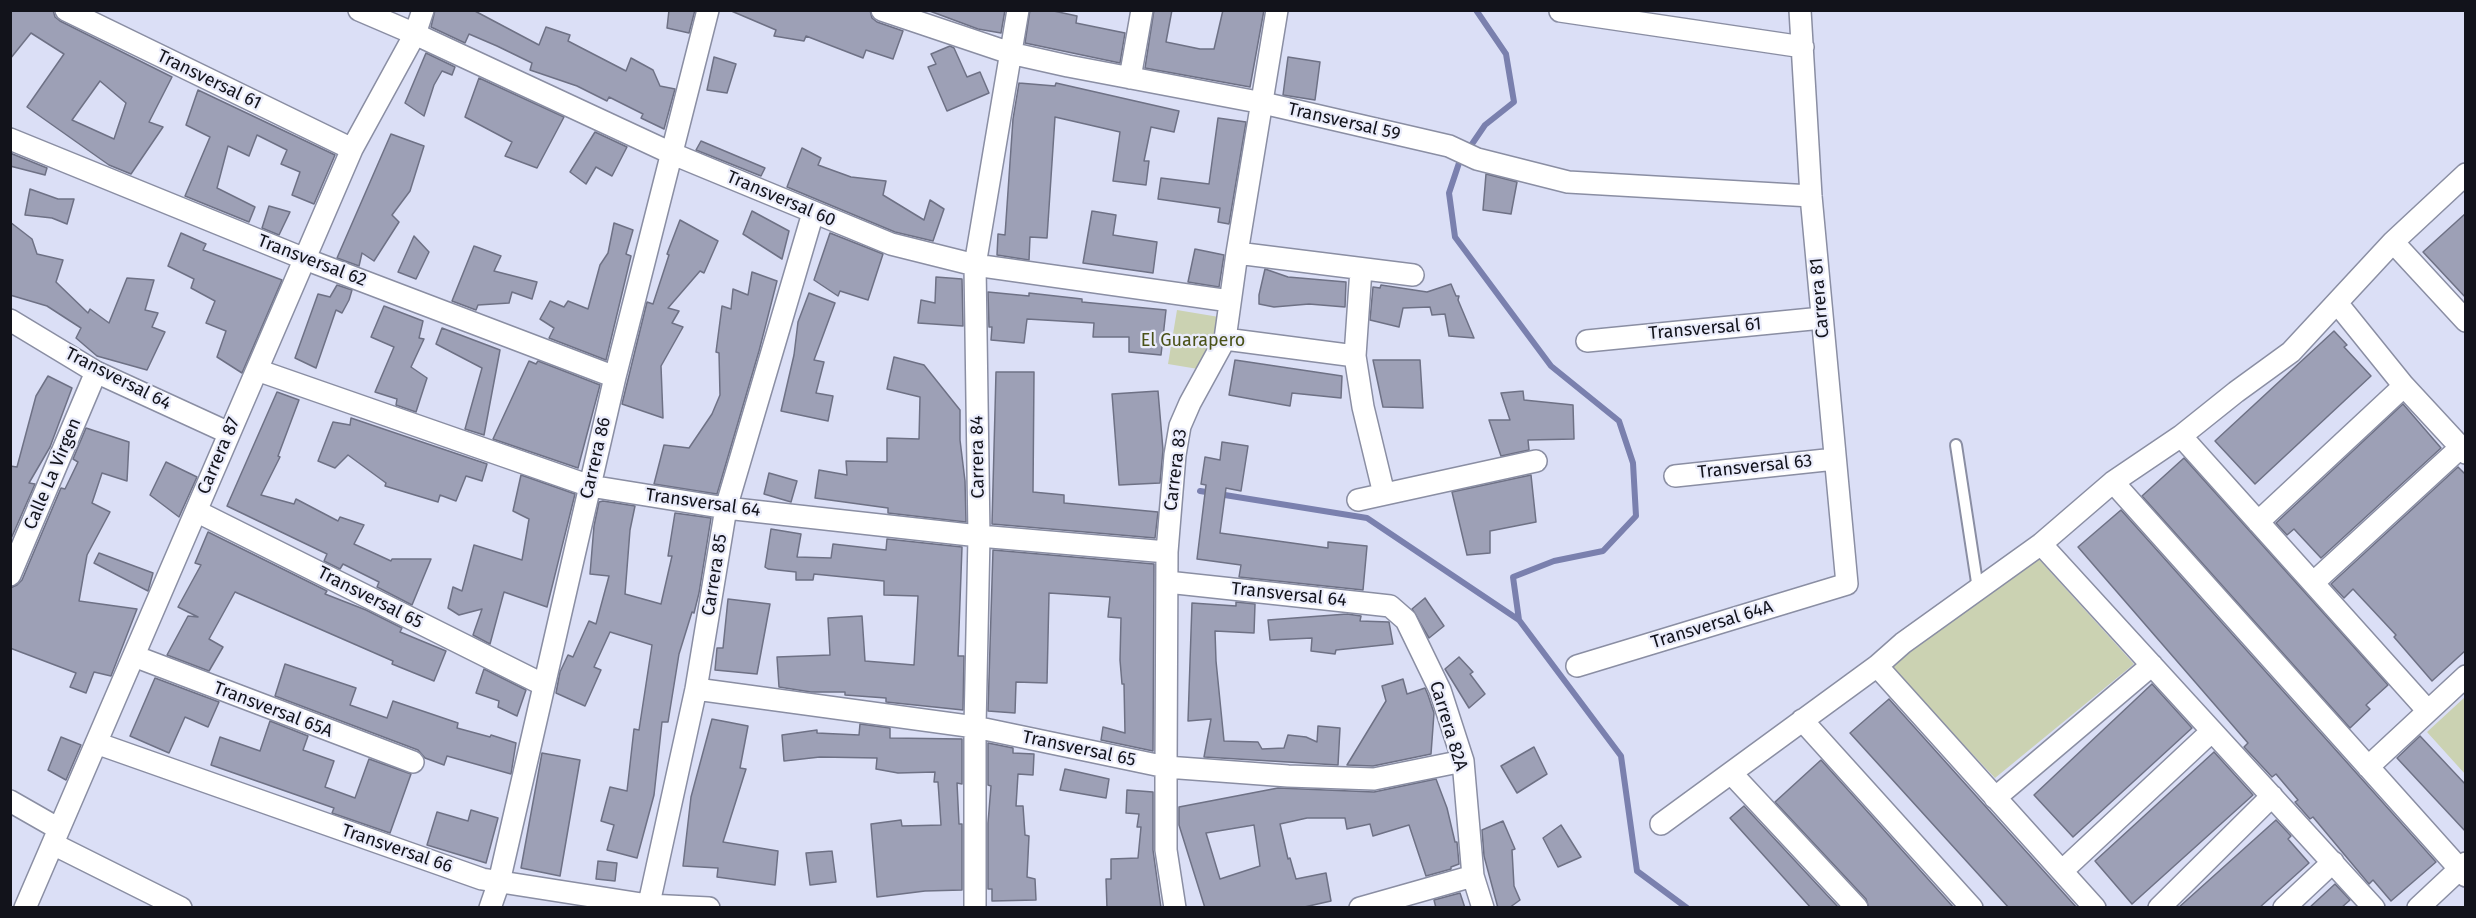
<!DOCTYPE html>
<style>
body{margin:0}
#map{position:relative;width:2476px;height:918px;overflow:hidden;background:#dbdff6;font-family:"Fira Sans",sans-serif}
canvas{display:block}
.frame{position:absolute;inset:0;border:12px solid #12131b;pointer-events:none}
</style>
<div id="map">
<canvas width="2476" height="918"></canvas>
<div class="frame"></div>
</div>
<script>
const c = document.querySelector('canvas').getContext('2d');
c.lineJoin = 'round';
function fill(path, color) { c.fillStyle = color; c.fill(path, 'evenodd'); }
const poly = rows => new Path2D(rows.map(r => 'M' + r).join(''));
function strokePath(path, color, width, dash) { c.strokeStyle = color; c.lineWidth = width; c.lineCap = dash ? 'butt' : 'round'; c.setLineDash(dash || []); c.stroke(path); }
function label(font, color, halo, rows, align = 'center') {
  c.font = font + ' "Fira Sans",sans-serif'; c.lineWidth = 4.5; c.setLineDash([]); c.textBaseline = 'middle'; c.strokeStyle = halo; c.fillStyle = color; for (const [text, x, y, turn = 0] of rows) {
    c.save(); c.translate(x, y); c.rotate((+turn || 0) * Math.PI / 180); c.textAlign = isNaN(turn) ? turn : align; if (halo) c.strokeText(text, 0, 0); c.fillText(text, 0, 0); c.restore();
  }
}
const green = poly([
 [1177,310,1219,317,1210,371,1168,364],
 [2036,556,2134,664,1995,778,1888,665],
 [2465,697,2465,774,2427,732]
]);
const stream = poly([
 [1476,10,1506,54,1514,102,1485,125,1459,163,1449,193,1455,237,1551,366,1619,421,1633,463,1636,516,1603,551,1554,561,1513,577,1519,620],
 [1200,491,1367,518,1519,620,1621,756,1637,871,1687,908]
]);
const building = poly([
 [10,10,53,10,55,17,60,21,172,77,149,122,163,127,131,174,109,165,27,107,64,54,31,33,10,59,10,10],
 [100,81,126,103,114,139,72,120,100,81],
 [435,10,473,10,539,45,546,27,570,35,568,41,626,71,631,58,653,70,660,86,675,89,664,129,641,118,643,114,609,97,607,101,577,86,530,70,532,63,497,46,469,34,465,43,431,27,435,10],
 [669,10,695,10,689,33,667,28,669,10],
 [729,10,870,10,872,18,877,22,903,31,893,59,866,50,863,58,806,36,804,41,774,36,776,30,729,10],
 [927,10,1005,10,1001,33,978,29,927,10],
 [1030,10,1049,10,1077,16,1076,23,1125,33,1120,63,1025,43,1030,10],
 [1154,10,1172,10,1166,42,1200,49,1214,49,1223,10,1264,10,1250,87,1145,68,1154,10],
 [950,46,954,48,967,77,980,72,989,93,947,111,928,67,936,64,931,54,950,46],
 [426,53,455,67,452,75,442,71,434,85,424,116,405,103,426,53],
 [714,57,736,64,727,93,707,90,714,57],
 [1288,57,1320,62,1315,100,1283,95,1288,57],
 [479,78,564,117,537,168,505,156,512,142,465,117,479,78],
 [1019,83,1055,86,1056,83,1179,111,1174,132,1151,127,1144,161,1149,161,1146,185,1113,181,1120,132,1055,117,1047,238,1030,237,1029,260,997,255,998,234,1005,235,1013,119,1019,83],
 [198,90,335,155,314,204,292,195,300,172,281,164,287,150,257,135,249,156,228,146,217,188,255,207,249,222,185,196,210,137,186,125,198,90],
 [1218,118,1246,122,1229,224,1218,222,1220,208,1158,199,1161,178,1209,184,1218,118],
 [595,132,627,147,612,176,596,167,586,184,570,172,595,132],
 [391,134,424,146,410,191,392,215,399,222,374,261,362,253,359,266,337,258,391,134],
 [701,141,765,168,761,176,696,150,701,141],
 [802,148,821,158,818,165,851,177,886,181,883,195,924,220,930,200,944,209,933,241,895,232,787,187,802,148],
 [10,153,47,168,45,175,10,166,10,153],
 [1486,174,1517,182,1511,214,1483,210,1486,174],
 [30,189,58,199,74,199,67,224,52,218,25,215,30,189],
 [269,206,290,212,279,235,262,228,269,206],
 [752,211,789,231,782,259,743,234,752,211],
 [1092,211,1116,215,1113,235,1157,242,1153,273,1083,263,1092,211],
 [2466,213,2466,298,2423,252,2466,213],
 [680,220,718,241,704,273,700,271,668,308,679,311,672,323,683,327,661,366,663,418,622,404,647,302,653,304,669,255,667,254,680,220],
 [10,222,32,239,37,254,63,260,56,282,88,313,90,309,109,323,127,278,154,280,145,310,158,313,152,327,165,332,147,370,97,356,76,338,81,328,47,306,10,295,10,222],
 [614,223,633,230,626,254,631,256,606,360,549,338,554,328,540,319,550,301,564,307,568,301,588,309,600,265,608,253,614,223],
 [181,233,206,244,203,250,282,280,242,373,217,357,226,331,206,323,215,301,191,288,194,279,168,266,181,233],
 [830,233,883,254,868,300,840,291,838,296,814,280,830,233],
 [414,236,429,252,416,279,398,272,414,236],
 [474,246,501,256,494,271,537,282,532,299,512,292,509,303,478,305,476,310,452,301,474,246],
 [1195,249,1224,255,1219,287,1188,282,1195,249],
 [1265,269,1288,277,1346,282,1345,307,1309,304,1274,307,1259,304,1259,295,1265,269],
 [752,272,777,281,759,351,717,494,654,484,664,445,689,448,712,414,720,395,719,353,716,352,722,306,731,309,733,289,748,295,752,272],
 [936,277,962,279,963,326,918,323,921,300,935,303,936,277],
 [1451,284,1456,296,1459,296,1458,300,1474,338,1449,336,1445,314,1432,315,1430,307,1403,308,1399,327,1370,320,1373,287,1380,288,1381,285,1427,292,1451,284],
 [337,285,352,290,349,300,342,313,336,310,316,368,295,358,318,294,330,297,337,285],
 [988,292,1029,296,1029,293,1082,299,1082,302,1166,310,1161,355,1129,352,1129,337,1093,337,1094,323,1027,319,1024,343,991,340,992,327,989,327,988,292],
 [809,293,835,303,814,360,824,362,816,393,833,396,828,421,781,411,794,355,798,322,809,293],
 [384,306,423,321,419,338,424,339,411,367,427,378,416,412,396,405,397,399,375,392,394,347,371,337,384,306],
 [442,328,500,350,484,435,465,429,482,368,436,344,442,328],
 [2334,331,2347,345,2344,347,2371,376,2255,484,2215,441,2334,331],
 [894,357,924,365,960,410,960,440,965,481,966,522,888,513,888,508,815,498,819,470,847,475,846,461,887,462,887,438,919,439,920,397,887,389,894,357],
 [1235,360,1342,376,1341,398,1292,393,1290,406,1229,395,1235,360],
 [1373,360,1420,360,1423,408,1383,407,1373,360],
 [529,361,536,364,538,361,600,385,578,468,493,439,529,361],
 [996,372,1034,372,1033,492,1064,495,1064,503,1158,512,1155,538,992,524,996,372],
 [48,376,72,388,50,447,29,483,35,484,10,541,10,466,17,467,36,396,48,376],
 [1158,391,1163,450,1160,483,1119,485,1112,394,1158,391],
 [1523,391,1524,400,1573,405,1574,439,1528,440,1529,450,1501,456,1489,420,1510,420,1501,393,1523,391],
 [277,392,299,400,278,456,280,457,261,495,294,504,296,499,338,521,340,517,364,525,354,544,391,561,392,559,431,559,412,605,377,587,379,582,343,564,340,569,324,561,327,554,227,506,277,392],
 [2403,404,2441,448,2321,558,2294,529,2287,535,2276,523,2403,404],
 [351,418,487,464,482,481,466,476,456,501,440,495,438,502,385,486,386,483,348,455,335,468,318,461,333,422,350,425,351,418],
 [86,428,129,442,127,481,102,473,92,503,110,512,87,555,79,601,137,609,111,676,94,672,86,693,70,687,76,673,10,648,10,588,17,585,22,580,61,488,65,489,78,462,73,459,86,428],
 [1222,442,1248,446,1241,491,1226,488,1220,533,1328,548,1328,542,1367,546,1363,590,1239,577,1241,565,1197,559,1206,485,1201,484,1205,457,1220,460,1222,442],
 [2184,458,2388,685,2366,705,2370,709,2350,728,2142,496,2184,458],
 [166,462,197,477,179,517,150,495,166,462],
 [2458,467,2466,475,2466,650,2432,681,2394,637,2396,635,2353,589,2344,598,2331,584,2458,467],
 [769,473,797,481,791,502,764,494,769,473],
 [521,475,575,494,547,607,504,592,490,644,473,635,482,609,459,615,448,608,453,587,462,591,474,545,522,560,529,519,513,511,521,475],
 [1531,475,1536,522,1490,531,1490,553,1467,555,1452,492,1531,475],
 [603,501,635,506,630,530,625,594,661,604,672,556,668,556,675,513,711,518,699,593,694,613,692,612,679,654,668,722,662,722,654,795,637,858,607,850,614,825,601,821,610,787,627,791,634,729,639,730,652,645,610,632,594,667,601,670,585,706,556,693,560,672,568,655,573,657,589,621,596,624,609,576,590,574,594,526,599,502,603,501],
 [2121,510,2436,862,2391,901,2373,880,2369,884,2313,817,2310,819,2295,802,2298,800,2276,774,2272,777,2244,747,2248,743,2078,547,2121,510],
 [771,529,801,534,797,557,831,558,833,544,886,550,887,539,962,547,958,656,964,656,963,710,886,702,886,698,845,695,845,692,811,692,779,687,777,657,830,655,828,618,862,616,865,661,914,665,918,596,884,595,884,581,814,574,813,580,796,580,796,572,768,569,765,567,771,529],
 [208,532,327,591,325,594,366,610,402,628,400,632,446,651,434,681,392,664,393,661,235,592,209,639,223,647,209,671,167,655,188,616,198,617,178,607,201,565,195,563,208,532],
 [993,550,1154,564,1153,751,1101,740,1103,727,1125,733,1124,684,1122,684,1120,660,1121,618,1108,617,1110,597,1049,593,1047,683,1016,682,1015,713,988,711,993,550],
 [99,553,153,573,148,591,94,563,99,553],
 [1425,598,1444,626,1429,638,1412,609,1425,598],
 [728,599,770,604,757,674,715,670,717,648,723,648,728,599],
 [1236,602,1255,604,1254,633,1215,631,1216,661,1224,741,1258,742,1262,749,1284,748,1288,735,1306,737,1317,742,1318,726,1340,728,1338,765,1204,757,1211,719,1188,721,1192,603,1236,606,1236,602],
 [1347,614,1361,616,1360,621,1389,622,1393,644,1336,650,1335,654,1311,651,1312,638,1270,640,1268,620,1347,614],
 [1459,657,1473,672,1470,674,1485,694,1469,708,1445,669,1459,657],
 [285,664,356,688,350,705,387,718,393,701,458,723,457,728,490,737,491,735,516,743,511,774,447,756,444,765,425,758,418,750,275,696,285,664],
 [484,669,526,690,517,716,498,707,499,701,476,693,484,669],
 [155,678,219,702,208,727,185,717,169,753,130,736,155,678],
 [1403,679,1407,694,1425,688,1428,695,1434,713,1431,754,1373,766,1347,765,1386,701,1382,686,1403,679],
 [2152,684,2192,728,2073,837,2034,795,2152,684],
 [1889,699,1986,807,2077,908,2009,908,1850,733,1889,699],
 [712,719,748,726,740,768,746,769,723,842,778,851,775,885,717,877,718,868,683,866,691,797,712,719],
 [270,721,308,736,303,750,334,761,325,787,355,798,369,759,411,774,390,833,332,813,334,808,211,765,220,737,260,751,270,721],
 [860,724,890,728,890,738,962,739,962,784,957,783,959,824,962,824,962,890,925,891,877,897,871,824,901,820,902,826,941,825,938,782,934,782,935,772,898,773,876,769,877,758,820,757,784,761,782,735,817,730,817,733,859,735,860,724],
 [2420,736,2466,785,2466,832,2397,758,2420,736],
 [61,737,81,745,66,780,48,770,61,737],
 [988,743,1013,748,1013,753,1034,754,1033,775,1018,774,1016,806,1023,806,1025,835,1029,836,1027,877,1035,879,1036,900,992,901,992,889,988,889,988,823,991,786,988,785,988,743],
 [1534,747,1547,774,1517,793,1501,766,1534,747],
 [2214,752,2253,795,2132,904,2095,861,2214,752],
 [542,753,580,760,560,876,521,868,542,753],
 [1821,760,1954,908,1869,908,1866,899,1775,802,1821,760],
 [1065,769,1109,779,1106,798,1060,790,1065,769],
 [1436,779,1447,808,1455,842,1457,842,1459,864,1451,867,1451,869,1426,876,1409,825,1373,836,1370,824,1347,829,1345,818,1307,818,1280,824,1288,859,1290,858,1296,879,1326,873,1331,901,1300,908,1205,908,1179,825,1179,807,1278,788,1374,792,1436,779],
 [1254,825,1260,866,1220,879,1206,833,1254,825],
 [1127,790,1153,792,1153,850,1161,908,1107,908,1106,879,1111,879,1111,859,1138,858,1141,827,1137,827,1139,814,1126,813,1127,790],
 [1744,806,1839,908,1811,908,1730,818,1744,806],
 [471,810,498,818,486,863,427,845,437,812,468,821,471,810],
 [2276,820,2291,836,2288,839,2309,863,2259,908,2178,908,2276,820],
 [1503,821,1515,849,1512,850,1514,886,1520,900,1509,908,1498,908,1484,856,1482,830,1503,821],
 [1561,825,1581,857,1558,867,1543,838,1561,825],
 [832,851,836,882,810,885,806,853,832,851],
 [598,861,617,863,615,881,596,879,598,861],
 [2335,884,2350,900,2341,908,2309,908,2335,884],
 [1460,893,1465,908,1436,908,1434,900,1460,893]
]);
const lane = poly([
 [1956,445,1978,589]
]);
const street = poly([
 [66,10,352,149],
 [359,10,415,34,673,154,891,244,975,265,1230,301],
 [882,10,1010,53,1068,66,1263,103,1449,146,1477,159,1568,182,1811,196],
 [1560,11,1803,47],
 [1130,78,1142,10],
 [10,139,305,259,615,377],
 [2393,242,2466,321],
 [1237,253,1413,275],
 [1361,269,1355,356,1363,407,1384,494],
 [2337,303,2404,386,2466,453],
 [10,320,96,372,229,433],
 [1225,339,1355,356],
 [1587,341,1822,318],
 [257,370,590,486,726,508,979,536,1167,552],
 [2181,436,2428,711],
 [1675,476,1835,459],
 [2113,482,2466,876],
 [1358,500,1536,461],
 [196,511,544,685],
 [2258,522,2404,386],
 [2041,544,2374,908],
 [10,575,96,372],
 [1167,582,1372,604,1390,606,1406,620,1440,690,1463,761,1473,876,1483,908],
 [2313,583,2460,448],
 [134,656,413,762],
 [1577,666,1847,584,1811,196,1800,10],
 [1877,666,2095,908],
 [696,689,975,727,1166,767,1288,776,1374,779,1463,761],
 [1802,720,1972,908],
 [96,743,482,879,648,905,709,908],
 [2368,767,2466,676],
 [1731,773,1857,908],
 [1995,798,2152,665],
 [10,801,59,829],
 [1661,824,1877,666,1903,643,2041,544,2113,482,2181,436,2236,392,2291,352,2393,242,2466,174],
 [53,844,181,908],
 [2062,871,2212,731],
 [25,908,352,149,415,34,423,10],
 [490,908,499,882,615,377,708,10],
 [648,908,696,689,726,508,813,213],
 [975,908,975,727,979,536,975,265,1018,10],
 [1175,908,1166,850,1166,767,1167,552,1175,455,1180,426,1190,403,1225,339,1237,253,1277,10],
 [1360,908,1473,876],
 [2159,908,2272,796],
 [2284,908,2333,862],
 [2418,908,2466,863]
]);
const streetNames = [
 ["Transversal 61",209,80,26],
 ["Transversal 59",1344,122,13],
 ["Transversal 60",781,199,23],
 ["Transversal 62",312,261,21],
 ["Carrera 81",1820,298,-95],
 ["Transversal 61",1705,329,-5],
 ["Transversal 64",118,379,27],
 ["Carrera 87",219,456,-67],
 ["Carrera 84",978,457,-91],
 ["Carrera 86",596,458,-77],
 ["Transversal 63",1755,467,-6],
 ["Carrera 83",1176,470,-83],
 ["Calle La Virgen",53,474,-67],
 ["Transversal 64",703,503,8],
 ["Carrera 85",715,575,-81],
 ["Transversal 64",1289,595,6],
 ["Transversal 65",370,598,27],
 ["Transversal 64A",1712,625,-17],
 ["Transversal 65A",273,710,21],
 ["Carrera 82A",1448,726,73],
 ["Transversal 65",1079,749,12],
 ["Transversal 66",397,849,19]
];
const parkNames = [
 ["El Guarapero",1193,341]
];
fill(green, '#cbd2b2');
strokePath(stream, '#7a80ae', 6);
fill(building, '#9da0b6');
strokePath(building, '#6e7185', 1.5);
strokePath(lane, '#8a8ea3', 14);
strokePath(street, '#8a8ea3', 24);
strokePath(lane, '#fff', 10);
strokePath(street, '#fff', 21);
label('18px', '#12131b', '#eaecfb', streetNames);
label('18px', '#4a5218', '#eaecfb', parkNames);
</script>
